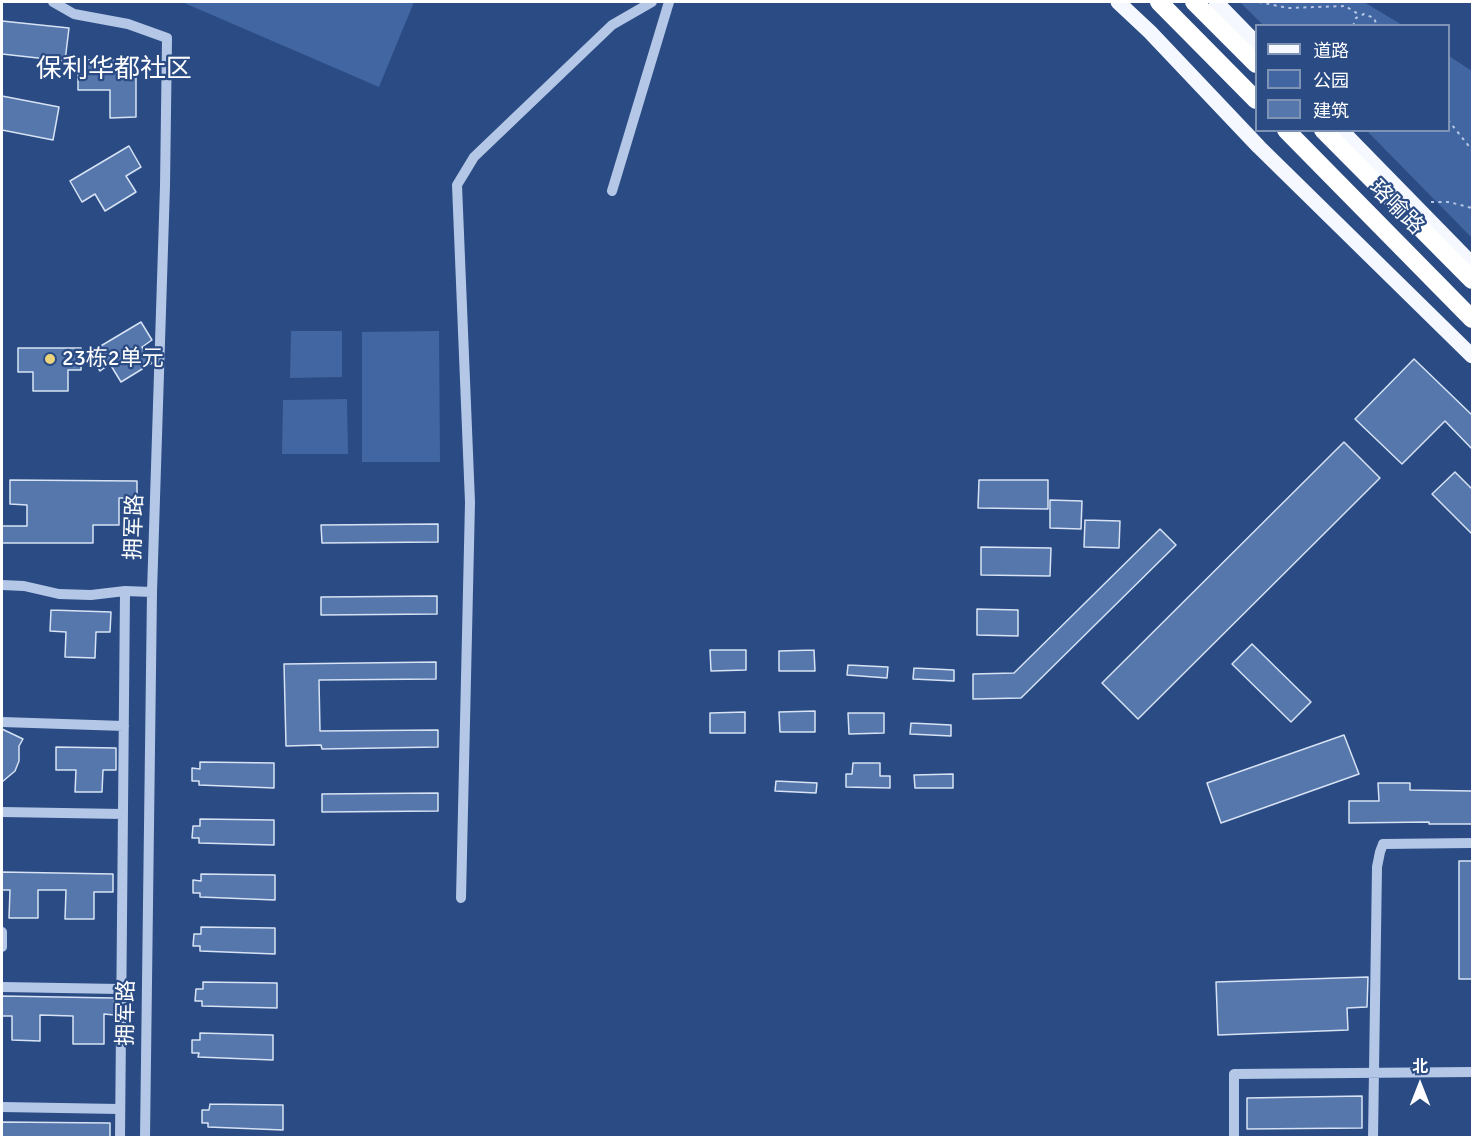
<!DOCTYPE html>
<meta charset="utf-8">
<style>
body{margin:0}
#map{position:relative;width:1474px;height:1139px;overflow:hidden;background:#2a4b83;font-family:Signika,"Noto Sans SC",sans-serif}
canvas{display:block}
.frame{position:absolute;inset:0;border:3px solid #fff;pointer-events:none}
.legend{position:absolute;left:1255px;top:24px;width:195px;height:108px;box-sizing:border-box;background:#2a4b83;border:2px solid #7f93b5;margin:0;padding:8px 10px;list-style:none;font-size:18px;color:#fff}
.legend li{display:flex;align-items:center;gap:12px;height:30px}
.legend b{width:30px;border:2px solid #7f93b5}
.north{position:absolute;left:1390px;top:1055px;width:60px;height:60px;-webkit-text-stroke:4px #2a4b83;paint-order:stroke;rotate:0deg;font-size:16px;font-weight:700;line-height:24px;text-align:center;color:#fff}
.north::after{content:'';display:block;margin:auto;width:21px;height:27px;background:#fff;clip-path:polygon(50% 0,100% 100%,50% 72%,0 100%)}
</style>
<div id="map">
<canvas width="1474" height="1139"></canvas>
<div class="frame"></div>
<ul class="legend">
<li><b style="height:8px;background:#f5f8fe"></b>道路</li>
<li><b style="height:16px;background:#4266a1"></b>公园</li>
<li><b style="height:16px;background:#5677ac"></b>建筑</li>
</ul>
<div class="north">北</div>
</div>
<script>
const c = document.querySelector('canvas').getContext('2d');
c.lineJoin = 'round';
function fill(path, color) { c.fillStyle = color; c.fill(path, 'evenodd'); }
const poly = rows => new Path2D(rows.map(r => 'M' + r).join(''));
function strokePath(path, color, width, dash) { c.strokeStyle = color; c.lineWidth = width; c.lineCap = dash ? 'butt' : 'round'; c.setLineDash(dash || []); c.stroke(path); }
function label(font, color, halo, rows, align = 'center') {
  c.font = font + ' Signika,"Noto Sans SC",sans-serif'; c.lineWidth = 4.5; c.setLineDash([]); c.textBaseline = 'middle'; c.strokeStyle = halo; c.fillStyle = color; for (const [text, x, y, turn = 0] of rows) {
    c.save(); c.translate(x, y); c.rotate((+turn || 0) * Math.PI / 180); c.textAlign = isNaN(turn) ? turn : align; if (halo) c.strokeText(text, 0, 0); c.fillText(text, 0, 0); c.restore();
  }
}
const green = poly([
 [182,2,414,2,379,87],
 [1240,2,1364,2,1402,25,1263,25],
 [1449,56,1472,71,1472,238,1367,131,1448,130],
 [291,331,342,331,342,377,290,378],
 [439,331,440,462,362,462,362,332],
 [347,399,348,454,282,454,283,400]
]);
const building = poly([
 [2,21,69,28,65,61,2,54,2,21],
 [136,59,136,117,110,118,110,90,78,90,78,60,136,59],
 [2,96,59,107,53,140,2,130,2,96],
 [129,146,141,167,126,176,136,192,105,211,95,194,82,202,70,181,129,146],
 [141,322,152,340,142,347,152,363,121,382,110,364,100,371,89,353,141,322],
 [18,348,81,348,81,370,68,370,68,391,33,391,33,372,18,372,18,348],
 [1414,359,1473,416,1473,450,1445,421,1402,464,1355,419,1414,359],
 [1344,442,1380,478,1138,719,1102,683,1344,442],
 [1455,472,1473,490,1473,535,1432,494,1455,472],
 [10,480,137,481,137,498,119,498,119,525,93,525,93,543,2,543,2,526,27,526,27,505,10,504,10,480],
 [979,480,1048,480,1048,509,978,508,979,480],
 [1050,500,1082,501,1081,529,1050,528,1050,500],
 [1085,520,1120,521,1119,548,1084,547,1085,520],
 [438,524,438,542,322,543,321,525,438,524],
 [1160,529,1176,545,1021,698,973,699,973,674,1014,673,1160,529],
 [981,547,1051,548,1050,576,981,575,981,547],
 [437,596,437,614,321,615,321,597,437,596],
 [977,609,1018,610,1018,636,977,635,977,609],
 [51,610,111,612,110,632,96,632,95,658,65,657,66,632,50,631,51,610],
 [1252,644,1311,702,1291,722,1232,664,1252,644],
 [710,650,746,650,746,670,711,671,710,650],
 [814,650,815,671,779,671,779,651,814,650],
 [436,662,436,679,319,680,320,731,438,730,438,747,322,749,321,745,286,746,284,664,436,662],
 [848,665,888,667,887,678,847,675,848,665],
 [914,668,954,670,954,681,913,679,914,668],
 [815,711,815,732,780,732,779,712,815,711],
 [745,712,745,733,710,733,710,713,745,712],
 [848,713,884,713,884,733,849,734,848,713],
 [911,723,951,725,951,736,910,734,911,723],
 [2,729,23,739,19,746,19,761,15,771,2,782,2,729],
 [1344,735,1359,774,1221,823,1207,783,1344,735],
 [56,747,116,748,116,770,103,770,102,792,75,792,76,770,56,770,56,747],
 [200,762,274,763,274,788,199,785,199,781,192,781,192,768,200,769,200,762],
 [853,763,880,763,880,776,890,776,890,788,846,787,846,774,852,774,853,763],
 [953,774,953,788,915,788,914,775,953,774],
 [776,781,817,783,816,793,775,791,776,781],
 [1378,783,1410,783,1410,790,1473,791,1473,824,1429,824,1429,822,1349,823,1349,801,1379,801,1378,783],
 [438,793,438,811,322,812,322,794,438,793],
 [200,819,274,820,274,845,199,843,199,838,192,838,193,826,200,826,200,819],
 [1459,861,1473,861,1473,979,1459,979,1459,861],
 [2,872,113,874,113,892,94,892,94,919,65,919,66,890,38,890,38,918,9,918,10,890,2,890,2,872],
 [201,874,275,875,275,900,200,897,200,893,193,893,193,880,201,881,201,874],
 [201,927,275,928,275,954,200,951,200,946,193,946,194,934,201,934,201,927],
 [1368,977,1367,1007,1347,1008,1348,1030,1218,1035,1216,982,1368,977],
 [203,982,277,983,277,1008,202,1006,202,1001,195,1001,196,989,203,989,203,982],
 [2,996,114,998,114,1015,104,1014,104,1044,73,1044,73,1016,40,1015,40,1041,12,1040,12,1016,2,1016,2,996],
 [200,1033,273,1035,273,1060,198,1057,199,1053,192,1053,192,1040,200,1040,200,1033],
 [1362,1096,1362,1128,1247,1129,1247,1098,1362,1096],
 [210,1104,283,1105,283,1130,208,1127,208,1123,202,1123,202,1110,209,1110,210,1104],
 [2,1122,110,1123,110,1137,2,1137,2,1122]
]);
const path = poly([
 [1259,2,1288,8,1345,6,1360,15],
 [1353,26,1356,18,1364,14,1374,18,1377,26],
 [1448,120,1472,150],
 [1431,202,1449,202,1472,208]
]);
const minor = poly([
 [53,2,74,14,128,24,167,38,165,186,152,592,145,1138],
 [612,191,669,2],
 [2,585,24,586,59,594,91,595,125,591,152,592],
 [2,722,124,726],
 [2,812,123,814],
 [461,898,470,502,457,185,474,157,612,25,652,2],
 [2,932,2,947],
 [2,987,120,989],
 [2,1107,119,1109],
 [120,1138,125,591],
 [1234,1138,1234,1074,1472,1072],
 [1373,1138,1377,867,1380,852,1383,844,1472,843]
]);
const major = poly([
 [1118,2,1150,32,1259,147,1472,356],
 [1216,2,1256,43],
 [1341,130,1472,264]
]);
const highway = poly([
 [1159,2,1256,100],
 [1194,2,1256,64],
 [1286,130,1472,319],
 [1323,130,1472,280]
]);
const markers = [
 [50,359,6,"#ecd47c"]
];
const streetNames = [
 ["珞喻路",1396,208,45],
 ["拥军路",135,527,-88],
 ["拥军路",127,1013,-89]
];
const poiNames = [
 ["23栋2单元",62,359]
];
const quarterNames = [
 ["保利华都社区",114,70]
];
fill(green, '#4266a1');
fill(building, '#5677ac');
strokePath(building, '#d7e3f5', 1.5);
strokePath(path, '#b4c7e6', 2, [3, 4.5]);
strokePath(minor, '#b4c7e6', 10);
strokePath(major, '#f5f8fe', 15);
strokePath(highway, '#fff', 18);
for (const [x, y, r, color] of markers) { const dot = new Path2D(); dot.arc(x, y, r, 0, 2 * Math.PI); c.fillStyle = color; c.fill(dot); strokePath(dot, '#2a4b83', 2); }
label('22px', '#fff', '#2a4b83', streetNames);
label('22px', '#fff', '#2a4b83', poiNames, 'left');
label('26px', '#fff', '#2a4b83', quarterNames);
</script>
